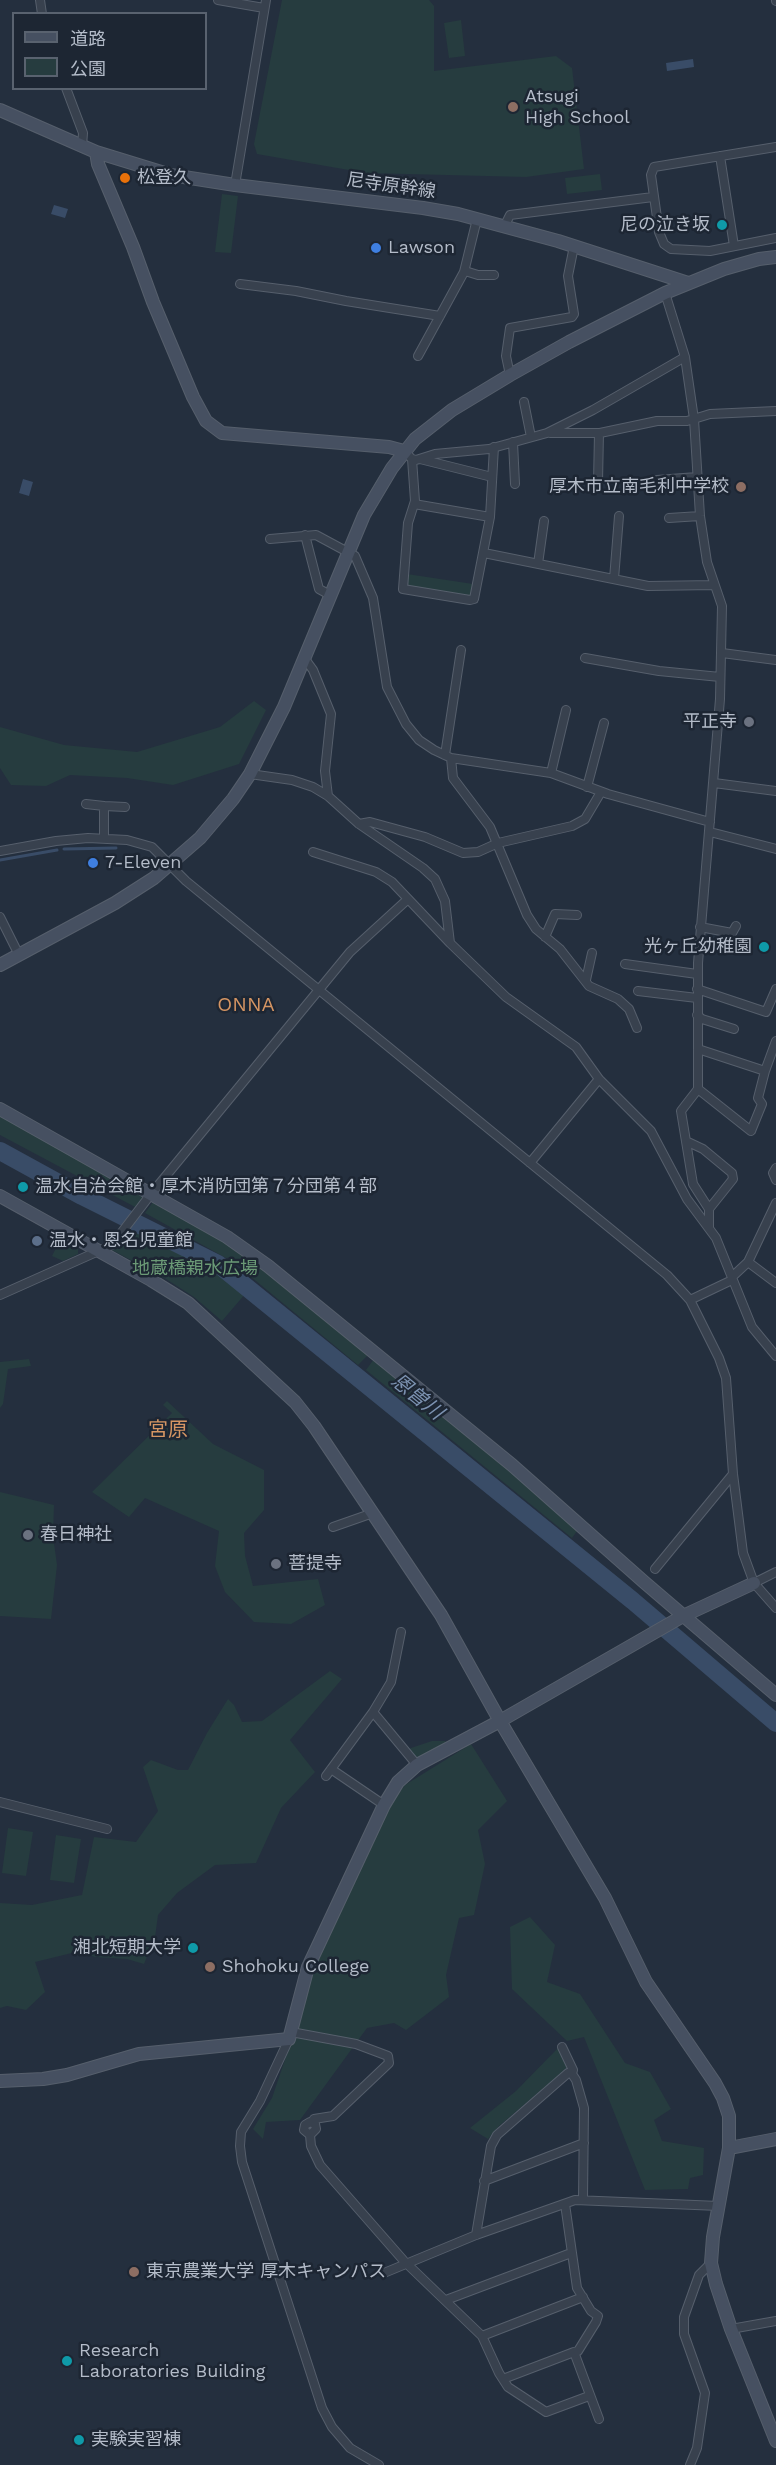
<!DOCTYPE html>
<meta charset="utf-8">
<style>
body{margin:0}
#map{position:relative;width:776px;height:2465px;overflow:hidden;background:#242f3e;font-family:"Work Sans","Noto Sans JP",sans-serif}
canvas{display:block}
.legend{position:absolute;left:12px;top:12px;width:195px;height:78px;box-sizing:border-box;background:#1d2633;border:2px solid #59626f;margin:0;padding:8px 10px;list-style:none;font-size:18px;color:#b4bcc9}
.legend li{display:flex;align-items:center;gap:12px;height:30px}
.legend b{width:30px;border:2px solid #59626f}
</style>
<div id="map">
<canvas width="776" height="2465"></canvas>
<ul class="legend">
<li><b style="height:8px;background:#465061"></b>道路</li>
<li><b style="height:16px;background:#263c3f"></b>公園</li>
</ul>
</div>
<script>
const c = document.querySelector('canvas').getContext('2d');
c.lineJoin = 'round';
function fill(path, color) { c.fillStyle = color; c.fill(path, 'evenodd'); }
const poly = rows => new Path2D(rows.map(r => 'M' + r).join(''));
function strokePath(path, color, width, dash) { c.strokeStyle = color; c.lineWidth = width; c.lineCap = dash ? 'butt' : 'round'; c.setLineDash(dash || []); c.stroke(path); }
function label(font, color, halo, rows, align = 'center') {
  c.font = font + ' "Work Sans","Noto Sans JP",sans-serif'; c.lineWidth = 5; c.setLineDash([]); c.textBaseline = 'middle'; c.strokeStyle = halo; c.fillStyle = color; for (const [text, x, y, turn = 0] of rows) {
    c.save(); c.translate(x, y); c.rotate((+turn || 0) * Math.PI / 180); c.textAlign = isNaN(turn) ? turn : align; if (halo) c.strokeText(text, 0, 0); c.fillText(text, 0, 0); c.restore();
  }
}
const green = poly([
 [282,0,429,0,434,6,434,71,556,56,572,68,584,169,526,177,366,173,257,154,254,144],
 [461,20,465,56,449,58,444,23],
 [600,174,602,190,567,194,565,178],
 [222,194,238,196,231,253,215,252],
 [407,574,473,584,471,598,405,588],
 [254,701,266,710,239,764,173,785,127,778,70,775,46,786,11,785,0,768,0,727,64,745,137,752,220,727],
 [0,1114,144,1197,137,1208,0,1135],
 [153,1202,227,1239,368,1355,358,1365,250,1276,252,1272,232,1257,226,1258,145,1213],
 [137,1227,170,1242,179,1233,210,1251,241,1274,236,1284,246,1293,222,1321,194,1297,163,1277,112,1250],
 [67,1243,78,1248,78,1254,63,1261,52,1256,57,1246,63,1249],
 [29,1359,31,1366,8,1369,3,1404,0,1408,0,1362],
 [374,1359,510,1466,577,1531,572,1538,366,1370],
 [167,1401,213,1444,264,1470,264,1510,244,1533,245,1556,253,1586,318,1579,325,1605,291,1624,254,1622,225,1592,215,1566,219,1531,145,1498,129,1517,92,1492,172,1413,163,1405],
 [0,1492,54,1505,53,1536,57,1565,51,1619,0,1616],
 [330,1671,342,1679,290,1740,315,1772,281,1808,256,1863,215,1865,177,1893,158,1915,155,1937,144,1964,127,1959,95,1957,80,1951,35,1962,45,1992,26,2010,7,2006,0,2008,0,1903,32,1905,82,1895,94,1837,136,1842,158,1811,143,1767,151,1760,178,1770,188,1770,207,1733,228,1699,234,1705,242,1722,262,1721],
 [432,1741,445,1741,448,1744,416,1759,408,1749],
 [471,1744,507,1801,478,1830,485,1864,474,1915,459,1918,446,1975,449,1997,406,2030,394,2023,367,2028,300,2120,266,2122,263,2139,253,2129,272,2098,296,2027,311,1965,370,1830,405,1785],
 [8,1828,33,1832,26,1876,2,1873],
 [56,1835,81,1839,74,1883,50,1880],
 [530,1917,555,1945,547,1982,580,1994,625,2063,650,2072,671,2109,654,2120,662,2141,704,2148,703,2175,690,2178,688,2189,645,2190,584,2037,567,2041,512,1989,510,1927],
 [559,2047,566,2064,566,2069,499,2126,488,2139,470,2128,516,2091]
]);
const water = poly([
 [693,59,694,67,667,71,666,63],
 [54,205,68,209,65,218,51,214],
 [23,479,33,482,29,496,19,493]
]);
const stream = poly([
 [64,849,116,848],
 [0,860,57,850]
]);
const river = poly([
 [0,1151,82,1196,218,1264,633,1601,776,1723]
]);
const street = poly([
 [40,0,42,14],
 [218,0,264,8],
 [776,0,776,1],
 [66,88,83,133,82,146],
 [776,147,654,167,651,175,659,232,664,244,671,249,710,251,776,238],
 [720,156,734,246],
 [235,185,266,0],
 [505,225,510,215,653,197],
 [465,271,478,275,494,275],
 [240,284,296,291,346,301,440,316],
 [665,293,685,357,694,419,700,516,707,562,722,606,720,699,698,963,698,1089,681,1111,693,1184,709,1209,709,1228],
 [418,356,464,272,477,219],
 [510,375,506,356,510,328,572,317,574,314,568,276,574,246],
 [524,402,531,437],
 [550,433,600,433,657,421,687,421,710,414,776,411],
 [513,442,515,484],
 [404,451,412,459,415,501,408,523,403,589,470,600,474,599,490,517,494,447],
 [412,459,416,460,435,454,489,449,547,433,593,410,685,357],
 [420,459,492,477],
 [657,480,697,477],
 [598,482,599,433],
 [414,504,490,517],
 [669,518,700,516],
 [305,535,319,589,330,595],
 [270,539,316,535,355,556,373,598,387,687,406,724,419,740,434,750,451,758,551,773,608,794,710,822],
 [484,553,648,586,714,585],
 [538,564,544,521],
 [614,579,619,516],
 [722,653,776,660],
 [585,658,659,671,720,677],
 [305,659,313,670,331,714,325,771,328,796],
 [445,755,461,650],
 [451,758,453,778,490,827,527,915,536,929,560,949,589,986,618,999,629,1009,637,1028],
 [551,773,566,710],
 [250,774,292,780,313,787,328,796,359,824,423,868,435,879,445,901,450,943,506,997,576,1047,599,1079,651,1131,687,1199,716,1238,752,1327,776,1356],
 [714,783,776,791],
 [587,787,604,723],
 [86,804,104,806,104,838],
 [104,806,125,807],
 [359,824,370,822,425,837,463,853,478,852,498,843,572,826,585,819,601,792],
 [710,832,776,849],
 [0,851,56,841,88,838,127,840,152,847,186,881,667,1275,690,1300,719,1358,726,1378,733,1474,743,1553,754,1583,776,1608],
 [313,852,376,872,392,882,450,943],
 [0,917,19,955],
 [700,927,732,933,736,926],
 [545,937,555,914,577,915],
 [625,964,697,974],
 [586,980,592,953],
 [697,989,766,1012,776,989],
 [638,991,697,998],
 [697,1015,702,1019,734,1029],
 [698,1049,765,1071,776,1041],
 [698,1089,751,1131,762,1104,758,1098,765,1071],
 [686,1141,703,1149,732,1173,733,1179,709,1209],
 [530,1163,599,1079],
 [776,1168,773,1173,776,1180],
 [748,1262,776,1283],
 [733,1276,748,1262,776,1203],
 [0,1295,112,1245,151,1194,350,952,408,899],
 [690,1300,732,1280],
 [333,1527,373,1513],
 [655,1569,733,1474],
 [754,1583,776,1572],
 [373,1712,417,1765],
 [331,1769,384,1805],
 [326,1776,373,1712,391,1682,401,1632],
 [0,1802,107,1829],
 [291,2032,356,2044,388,2056,389,2063,333,2116,314,2119,316,2129,310,2135,311,2146,320,2165,404,2261,482,2336,499,2373,508,2387,546,2412,589,2396],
 [289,2039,260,2101,241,2132,240,2146,242,2162,322,2408,332,2427,350,2448,379,2465],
 [562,2047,573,2070,572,2074],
 [310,2135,304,2130,305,2125,310,2122,315,2124],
 [484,2181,584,2143],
 [565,2204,577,2288,591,2311,598,2316,596,2322,578,2351,574,2352,599,2419],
 [476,2235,491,2146,497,2135,568,2073,572,2074,576,2080,584,2108,583,2199],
 [384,2273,476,2235,575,2200,719,2206],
 [446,2300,571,2253],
 [731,2329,776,2321],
 [482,2336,583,2297],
 [503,2379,574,2352],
 [690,2465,697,2448,705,2393,684,2334,684,2317,699,2275,711,2263]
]);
const secondary = poly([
 [0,110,96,152,171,175,235,185,423,208,458,214,558,241,688,283],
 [96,152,98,164,133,247,153,302,193,397,206,421,222,433,389,447,404,451],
 [0,965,115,903,154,878,200,838,233,799,250,774,284,707,364,515,392,468,415,439,452,410,510,375,569,342,665,293,724,269,759,259,776,257],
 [0,1109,227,1237,268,1266,512,1465,644,1582,776,1695],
 [0,1196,151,1280,188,1303,295,1402,314,1426,441,1615,500,1721,605,1898,646,1982,715,2083,723,2098,729,2116,729,2148,713,2237,711,2263,716,2284,731,2329,776,2441],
 [0,2081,43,2079,67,2075,139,2054,289,2039,308,1967,384,1805,398,1782,417,1765,500,1721,683,1616,754,1583],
 [729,2148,776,2139]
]);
const markers = [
 [513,107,6,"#8d6e63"],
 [125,178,6,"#e8710a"],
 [722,225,6,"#0f9aa8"],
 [376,248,6,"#3f7fe0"],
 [741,487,6,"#8d6e63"],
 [749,722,6,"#6b7280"],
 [93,863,6,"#3f7fe0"],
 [764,947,6,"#0f9aa8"],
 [23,1187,6,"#0f9aa8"],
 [37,1241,6,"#5c6f8a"],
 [28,1535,6,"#6b7280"],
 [276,1564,6,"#6b7280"],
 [193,1948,6,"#0f9aa8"],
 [210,1967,6,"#8d6e63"],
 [134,2272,6,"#8d6e63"],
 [67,2361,6,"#0f9aa8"],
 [79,2440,6,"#0f9aa8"]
];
const poiNames = [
 ["Atsugi",525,97],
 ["High School",525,118],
 ["松登久",137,178],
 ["尼の泣き坂",710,225,"right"],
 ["Lawson",388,248],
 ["厚木市立南毛利中学校",729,487,"right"],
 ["平正寺",737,722,"right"],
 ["7-Eleven",105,863],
 ["光ヶ丘幼稚園",752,947,"right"],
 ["温水自治会館・厚木消防団第７分団第４部",35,1187],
 ["温水・恩名児童館",49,1241],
 ["春日神社",40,1535],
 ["菩提寺",288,1564],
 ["湘北短期大学",181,1948,"right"],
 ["Shohoku College",222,1967],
 ["東京農業大学 厚木キャンパス",146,2272],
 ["Research",79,2351],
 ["Laboratories Building",79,2372],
 ["実験実習棟",91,2440]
];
const streetNames = [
 ["尼寺原幹線",391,186,8]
];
const parkNames = [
 ["地蔵橋親水広場",195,1269]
];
const neighbourhoodNames = [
 ["ONNA",246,1005],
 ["宮原",168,1430]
];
const waterNames = [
 ["恩曽川",417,1397,39]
];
fill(green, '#263c3f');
fill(water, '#394c67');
strokePath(stream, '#394c67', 3);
strokePath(river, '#394c67', 18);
strokePath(street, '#565f6c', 10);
strokePath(secondary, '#565f6c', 14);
strokePath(street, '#38414e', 8);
strokePath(secondary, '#465061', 12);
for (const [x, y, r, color] of markers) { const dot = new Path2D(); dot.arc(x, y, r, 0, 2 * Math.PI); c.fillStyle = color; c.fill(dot); strokePath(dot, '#1d2633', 2); }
label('18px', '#b4bcc9', '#1d2633', poiNames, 'left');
label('18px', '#b4bcc9', '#1d2633', streetNames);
label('18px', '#6b9a76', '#1d2633', parkNames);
label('20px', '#d59563', '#1d2633', neighbourhoodNames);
label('italic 20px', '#7c92b1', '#1d2633', waterNames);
</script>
